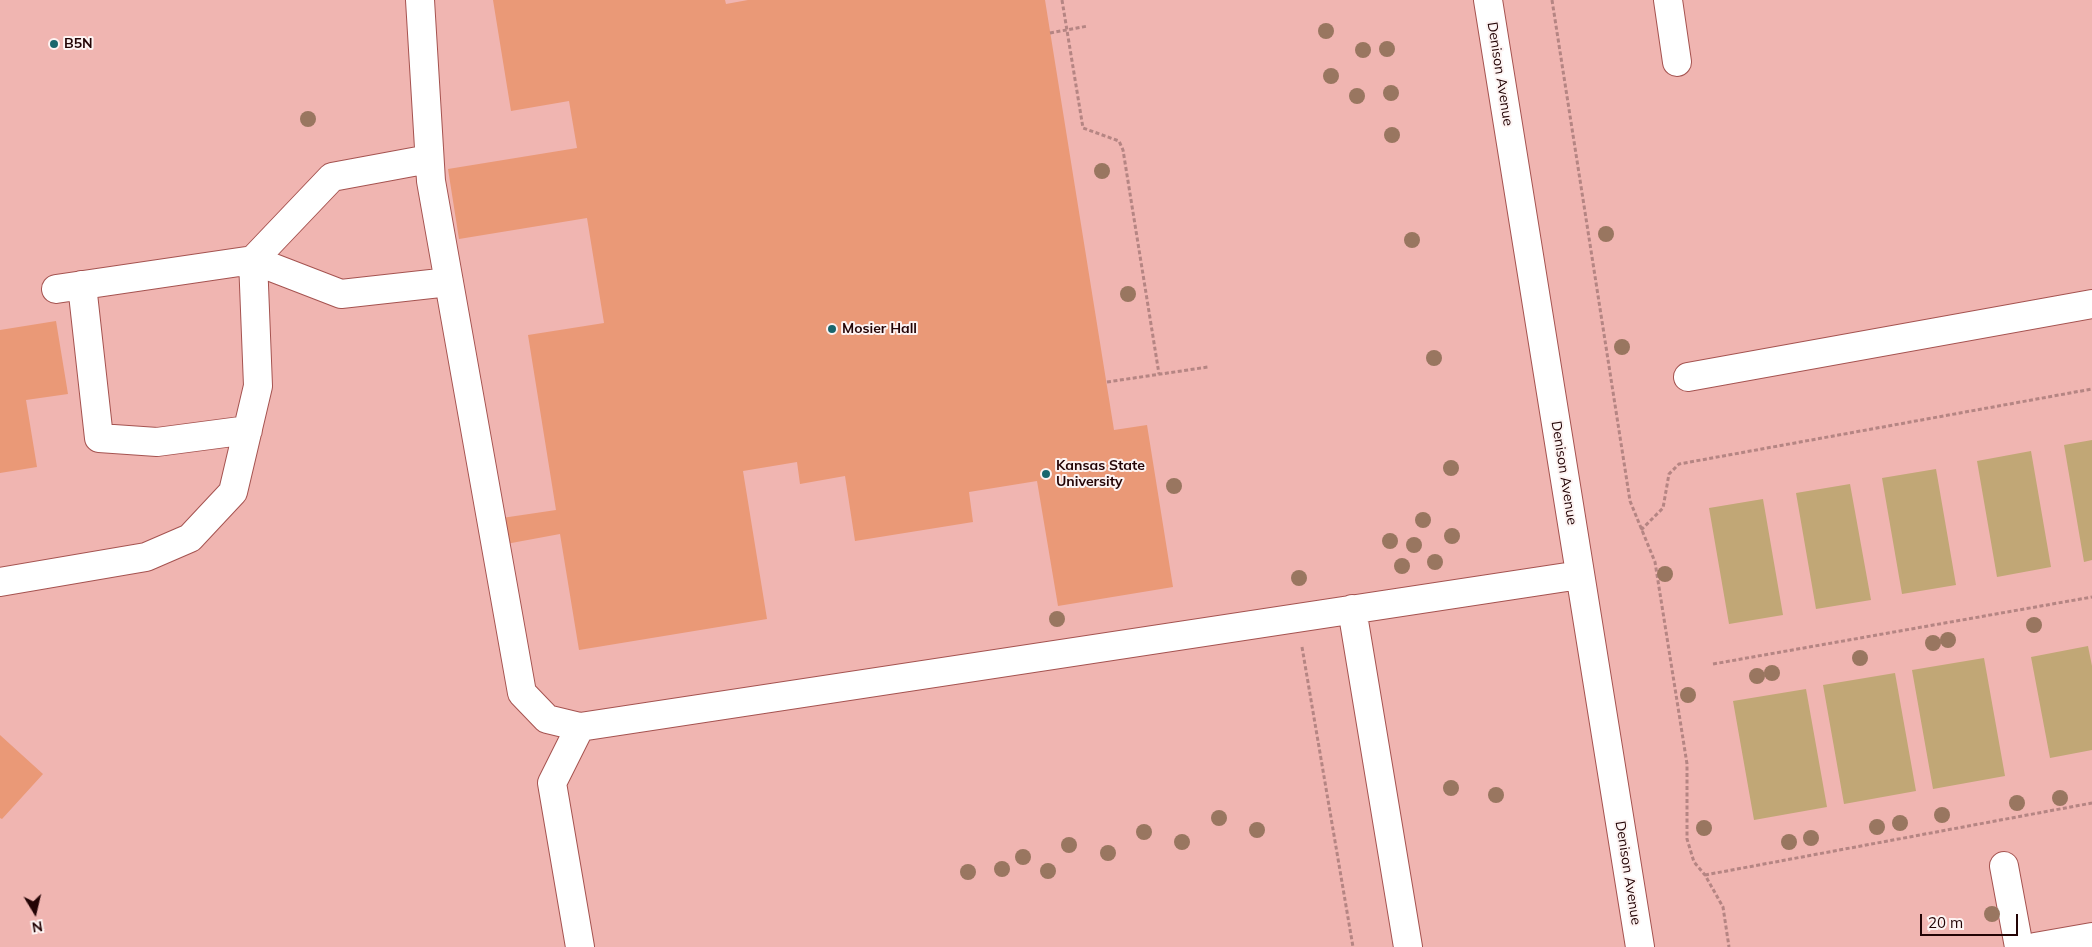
<!DOCTYPE html>
<style>
body{margin:0}
#map{position:relative;width:2092px;height:947px;overflow:hidden;background:#fdc4c0;font-family:Mulish,sans-serif}
canvas{display:block}
.north{position:absolute;left:10px;top:887px;width:50px;height:50px;-webkit-text-stroke:4px #fdf3f2;paint-order:stroke;rotate:171deg;font-size:14px;font-weight:700;line-height:20px;text-align:center;color:#230405}
.north::after{content:'';display:block;margin:auto;width:18px;height:22px;background:#230405;clip-path:polygon(50% 0,100% 100%,50% 72%,0 100%)}
.scale{position:absolute;left:1920px;top:914px;width:98px;height:22px;box-sizing:border-box;border:2px solid #230405;border-top:0;padding-left:6px;font-size:15px;line-height:18px;white-space:nowrap;color:#230405;-webkit-text-stroke:4px #fdf3f2;paint-order:stroke}
</style>
<div id="map">
<canvas width="2092" height="947"></canvas>
<div class="north">N</div>
<div class="scale">20 m</div>
</div>
<script>
const c = document.querySelector('canvas').getContext('2d');
c.lineJoin = 'round';
function fill(path, color) { c.fillStyle = color; c.fill(path, 'evenodd'); }
const poly = rows => new Path2D(rows.map(r => 'M' + r).join(''));
function strokePath(path, color, width, dash) { c.strokeStyle = color; c.lineWidth = width; c.lineCap = dash ? 'butt' : 'round'; c.setLineDash(dash || []); c.stroke(path); }
function label(font, color, halo, rows, align = 'center') {
  c.font = font + ' Mulish,sans-serif'; c.lineWidth = 4; c.setLineDash([]); c.textBaseline = 'middle'; c.strokeStyle = halo; c.fillStyle = color; for (const [text, x, y, turn = 0] of rows) {
    c.save(); c.translate(x, y); c.rotate((+turn || 0) * Math.PI / 180); c.textAlign = isNaN(turn) ? turn : align; if (halo) c.strokeText(text, 0, 0); c.fillText(text, 0, 0); c.restore();
  }
}
const built = poly([
 [0,0,2092,0,2092,947,0,947]
]);
const green = poly([
 [2092,440,2092,560,2084,562,2064,445],
 [2031,451,2051,567,1997,577,1977,461],
 [1936,469,1956,585,1902,594,1882,478],
 [1850,484,1871,600,1816,609,1796,493],
 [1763,499,1783,615,1729,624,1709,508],
 [2088,646,2092,666,2092,750,2050,758,2031,657],
 [1984,658,2005,776,1933,789,1912,670],
 [1895,673,1916,791,1844,804,1823,685],
 [1806,689,1827,807,1754,820,1733,701]
]);
const building = poly([
 [493,0,725,0,726,4,748,0,1045,0,1114,430,1147,425,1173,587,1058,606,1037,481,969,492,973,522,855,541,845,476,800,484,797,462,743,471,767,619,579,650,560,534,506,544,502,518,556,510,528,335,604,323,587,218,459,239,448,169,577,148,569,101,511,111],
 [56,321,68,394,26,400,37,467,0,473,0,330],
 [0,735,43,774,2,819,0,818]
]);
const path = poly([
 [1062,0,1083,128,1119,141,1123,150,1159,374],
 [1552,0,1630,501,1655,562,1687,764,1687,839,1694,862,1705,875,1723,907,1729,947],
 [1050,33,1088,26],
 [1107,382,1208,367],
 [1641,530,1663,508,1669,474,1679,464,2092,389],
 [1302,647,1353,947],
 [1713,664,2092,597],
 [1705,875,2092,803]
]);
const minor = poly([
 [420,0,431,181,522,693,547,719,580,727,1580,575],
 [1488,0,1640,947],
 [1668,0,1677,62],
 [82,285,99,438,157,442,248,430],
 [56,289,253,260,341,294,449,282],
 [1688,377,2092,304],
 [0,582,146,557,190,538,233,492,258,386,253,260,332,177,429,159],
 [1352,609,1408,947],
 [580,727,552,783,580,947],
 [2004,866,2019,947],
 [2035,947,2092,937]
]);
const trees = [
 [1326,31],
 [1387,49],
 [1363,50],
 [1331,76],
 [1391,93],
 [1357,96],
 [308,119],
 [1392,135],
 [1102,171],
 [1606,234],
 [1412,240],
 [1128,294],
 [1622,347],
 [1434,358],
 [1451,468],
 [1174,486],
 [1423,520],
 [1452,536],
 [1390,541],
 [1414,545],
 [1435,562],
 [1402,566],
 [1665,574],
 [1299,578],
 [1057,619],
 [2034,625],
 [1948,640],
 [1933,643],
 [1860,658],
 [1772,673],
 [1757,676],
 [1688,695],
 [1451,788],
 [1496,795],
 [2060,798],
 [2017,803],
 [1942,815],
 [1219,818],
 [1900,823],
 [1877,827],
 [1704,828],
 [1257,830],
 [1144,832],
 [1811,838],
 [1182,842],
 [1789,842],
 [1069,845],
 [1108,853],
 [1023,857],
 [1002,869],
 [1048,871],
 [968,872],
 [1992,914]
];
const markers = [
 [54,44,5,"#19666d"],
 [832,329,5,"#19666d"],
 [1046,474,5,"#19666d"]
];
const poiNames = [
 ["B5N",64,44],
 ["Mosier Hall",842,329],
 ["Kansas State",1056,466],
 ["University",1056,482]
];
const streetNames = [
 ["Denison Avenue",1500,74,81],
 ["Denison Avenue",1564,473,81],
 ["Denison Avenue",1628,873,81]
];
fill(built, '#f0b5b1');
fill(green, '#c1a776');
fill(building, '#ea9977');
strokePath(minor, '#a55350', 30);
strokePath(path, '#b58583', 3, [4, 2.5]);
strokePath(minor, '#fff', 28);
c.fillStyle = '#997660';
for (const [x, y] of trees) { c.beginPath(); c.arc(x, y, 8, 0, 2 * Math.PI); c.fill(); }
for (const [x, y, r, color] of markers) { const dot = new Path2D(); dot.arc(x, y, r, 0, 2 * Math.PI); c.fillStyle = color; c.fill(dot); strokePath(dot, '#fdf3f2', 2); }
label('bold 14px', '#230405', '#fdf3f2', poiNames, 'left');
label('14px', '#230405', '#fdf3f2', streetNames);
</script>
